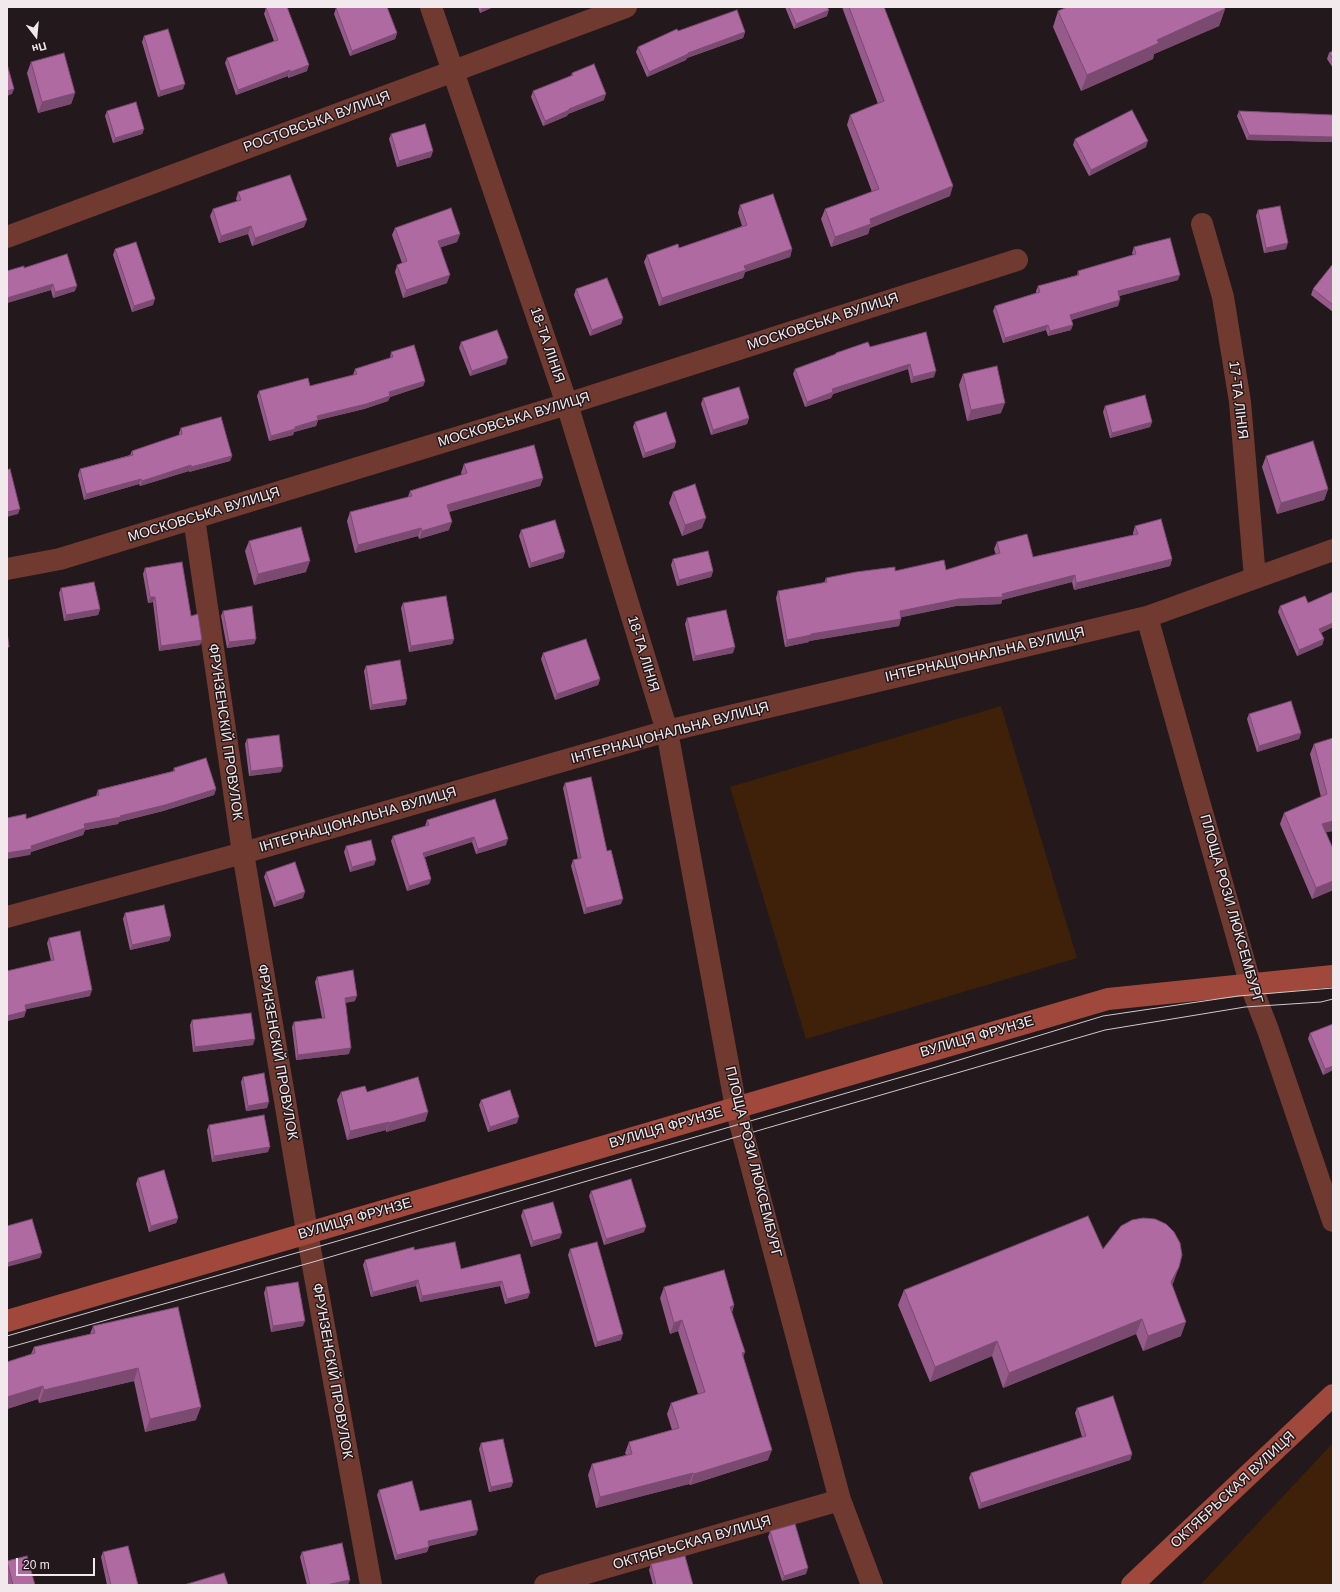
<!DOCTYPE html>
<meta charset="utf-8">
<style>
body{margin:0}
#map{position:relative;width:1340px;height:1592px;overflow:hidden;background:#23181b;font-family:Helvetica,sans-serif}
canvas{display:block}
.frame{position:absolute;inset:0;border:8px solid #f1e9eb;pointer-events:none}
.north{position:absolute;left:16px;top:16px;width:40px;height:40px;-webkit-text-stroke:3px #23181b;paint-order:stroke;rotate:164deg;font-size:11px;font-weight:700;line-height:16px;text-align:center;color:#f1e9eb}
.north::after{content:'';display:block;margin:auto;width:14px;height:18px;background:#f1e9eb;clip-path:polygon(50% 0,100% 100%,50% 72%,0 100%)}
.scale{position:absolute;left:16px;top:1558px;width:79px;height:18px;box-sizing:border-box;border:2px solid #f1e9eb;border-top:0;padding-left:5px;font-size:12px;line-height:14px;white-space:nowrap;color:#f1e9eb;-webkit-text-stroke:3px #23181b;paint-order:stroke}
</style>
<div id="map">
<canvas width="1340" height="1592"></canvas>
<div class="frame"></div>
<div class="north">Пн</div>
<div class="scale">20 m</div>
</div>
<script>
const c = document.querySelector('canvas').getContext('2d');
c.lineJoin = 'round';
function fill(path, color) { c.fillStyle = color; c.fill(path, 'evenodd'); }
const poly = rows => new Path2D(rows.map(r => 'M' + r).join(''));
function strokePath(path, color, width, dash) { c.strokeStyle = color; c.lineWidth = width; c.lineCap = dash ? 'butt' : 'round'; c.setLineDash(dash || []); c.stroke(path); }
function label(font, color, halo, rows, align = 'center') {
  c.font = font + ' Helvetica,sans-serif'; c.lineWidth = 3; c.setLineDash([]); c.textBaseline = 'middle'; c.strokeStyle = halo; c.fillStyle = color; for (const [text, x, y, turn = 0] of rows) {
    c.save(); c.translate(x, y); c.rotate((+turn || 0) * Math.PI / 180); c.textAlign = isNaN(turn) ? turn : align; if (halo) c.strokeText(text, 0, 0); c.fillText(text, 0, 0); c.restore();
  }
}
const green = poly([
 [1001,706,1077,958,806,1039,730,787],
 [1331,1445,1333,1445,1333,1585,1200,1585]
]);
const street = poly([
 [431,7,567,404,667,731,736,1108,840,1500,872,1585],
 [1202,224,1223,297,1240,402,1255,578],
 [7,237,626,7],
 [194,518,243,853,310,1249,371,1585],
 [7,569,60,559,567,404,1017,260],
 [1147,617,1251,986,1268,1030,1333,1221],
 [7,917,243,853,667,731,1147,617,1333,550],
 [545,1585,840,1500]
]);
const secondary = poly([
 [7,1321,1108,999,1333,976],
 [1132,1585,1333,1395]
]);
const tram = poly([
 [7,1336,310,1249,936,1067,1103,1016,1238,996,1333,988],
 [7,1348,313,1262,743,1135,1105,1030,1245,1007,1321,1002,1333,999]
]);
const wall = poly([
 [478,7,493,7,480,13],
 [785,7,827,7,827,16,794,29],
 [842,7,884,7,950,196,870,228,868,234,831,247,821,219,825,209,872,192,847,125,850,115,878,104],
 [266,8,307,71,288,78,288,76,236,95,225,63,227,58,274,41,264,14],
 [336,8,397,33,395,39,350,56,334,14],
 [1225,9,1219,26,1154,54,1153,59,1081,91,1053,27,1058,11],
 [678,31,745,32,743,38,687,58,686,60,647,77,636,52,638,47],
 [144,36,183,89,158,97,142,42],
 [1333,51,1333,68,1327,59,1329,53],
 [31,62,75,93,71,104,38,113,27,73],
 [572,73,604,100,568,114,567,116,543,126,531,97,533,91,571,76],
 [107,111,144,129,142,134,113,143,105,116],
 [1239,111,1333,115,1333,142,1247,140,1237,116],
 [391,134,431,157,397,167,389,139],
 [1075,139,1146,147,1089,176,1073,145],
 [238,192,304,227,252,246,248,234,219,243,210,216,213,209,237,201,236,199],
 [740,205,792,249,790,257,745,272,743,278,659,306,644,262,647,255,679,248,742,226,738,213],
 [1258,210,1286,249,1264,253,1256,216],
 [395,228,460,234,457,242,441,247,447,283,403,298,395,272,397,265,402,263,392,235],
 [1134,247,1178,280,1119,296,1118,306,1071,320,1071,330,1048,336,1046,330,1003,343,993,311,995,306,1036,293,1036,291,1038,286,1077,275,1078,271,1133,255,1132,253],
 [115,249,153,305,132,312,113,255],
 [1333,264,1333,312,1311,295,1313,289],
 [24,268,75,291,53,298,51,290,7,303,7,271],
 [576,289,623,318,621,324,590,336,574,295],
 [926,332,934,377,911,383,908,369,833,394,831,398,805,407,793,374,795,369,835,355,836,353,870,347],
 [461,342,506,364,470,376,459,348],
 [391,352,425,381,423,386,390,397,388,401,364,409,318,420,316,426,294,432,293,435,269,441,257,396,259,391,310,386,353,375,355,369,390,358],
 [963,374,1001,413,967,421,959,385],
 [703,398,749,418,747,424,711,435,701,404],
 [1105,406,1152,422,1150,427,1110,438,1103,412],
 [635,422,676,442,674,448,643,458,633,427],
 [181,428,232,456,230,461,189,472,189,471,140,486,139,484,84,500,78,475,80,469,130,455,132,451,179,435,179,433],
 [1266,456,1328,489,1324,500,1277,514,1262,467],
 [464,464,543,478,540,486,449,512,449,530,419,539,418,536,355,553,347,521,350,512,408,497,410,491,462,475,461,473],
 [673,492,702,528,682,536,669,503],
 [1135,526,1172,559,1170,566,1074,590,1072,582,1002,600,1001,604,956,606,901,617,899,626,809,641,809,642,785,647,776,598,778,591,824,583,826,578,895,571,946,570,996,555,994,549,997,542,1033,557,1133,535,1133,533],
 [521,530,565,552,563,558,529,568,519,536],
 [249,541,306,572,254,585,245,551],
 [673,559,713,571,711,577,677,586,671,565],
 [145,568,191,616,202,640,200,645,159,651,153,602,148,603,143,574],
 [61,588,100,609,98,615,64,621,59,593],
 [1333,592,1333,627,1321,633,1324,639,1322,645,1297,656,1278,612,1280,606,1308,603],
 [403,603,454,639,452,644,409,652,401,608],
 [223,611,256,639,254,644,227,648,221,616],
 [687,618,733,653,693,661,685,624],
 [543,653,600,679,598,685,555,700,541,659],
 [366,666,407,699,405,705,370,710,364,671],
 [1249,714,1301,733,1299,739,1257,752,1247,719],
 [1333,738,1333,831,1326,832,1333,849,1333,890,1312,899,1280,824,1284,813,1321,797,1310,754,1314,744],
 [247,739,281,772,249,776,245,744],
 [174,768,216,789,214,795,163,811,119,822,118,824,85,830,83,835,31,852,30,855,26,819,96,796,98,790,173,771],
 [565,783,607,851,621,904,584,914,571,866,573,860,578,859,563,788],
 [427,820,506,845,476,854,472,842,425,857,431,879,429,884,407,891,391,841,393,836,425,826],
 [346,846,374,865,350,872,344,852],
 [266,872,303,898,274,907,264,877],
 [125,913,171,936,169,941,130,950,123,919],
 [49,938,90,996,26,1009,24,1017,7,1021,51,961,47,943],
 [317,977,355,1001,345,1003,349,1054,296,1060,292,1027,294,1022,322,1018,315,982],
 [192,1020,253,1045,193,1052,190,1025],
 [1310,1033,1333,1070,1323,1075,1308,1039],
 [243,1077,267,1108,246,1111,241,1082],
 [341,1092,367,1092,428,1112,425,1121,386,1132,386,1130,347,1140,337,1100],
 [481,1100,517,1123,488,1132,479,1105],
 [209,1125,268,1152,212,1162,207,1130],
 [138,1178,178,1218,176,1223,149,1232,136,1184],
 [591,1191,644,1232,604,1245,589,1196],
 [523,1210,560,1238,531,1247,521,1216],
 [570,1249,621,1340,595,1347,568,1255],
 [414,1250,461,1269,520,1254,528,1298,505,1304,500,1286,420,1302,416,1286,371,1297,363,1265,365,1260],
 [1174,1281,1172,1285,1181,1336,1143,1351,1136,1334,1003,1388,992,1356,930,1382,898,1305,904,1290],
 [266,1287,303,1326,271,1332,264,1293],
 [664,1287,734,1305,732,1313,745,1352,743,1357,768,1460,690,1485,689,1484,596,1508,588,1475,592,1464,626,1455,625,1453,629,1442,672,1430,667,1414,671,1403,698,1394,678,1331,670,1334,660,1298],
 [93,1326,196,1420,145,1432,134,1381,39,1403,38,1399,7,1409,7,1362,31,1354,34,1347,90,1334],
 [1077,1408,1132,1454,1130,1460,979,1509,969,1478,971,1473,1082,1437,1075,1413],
 [481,1443,513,1482,511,1487,489,1492,479,1449],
 [379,1490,420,1511,476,1535,429,1546,427,1552,395,1560,377,1495],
 [770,1531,806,1574,782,1581,768,1537],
 [103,1552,138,1585,107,1585,101,1557],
 [302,1552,348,1585,307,1585,300,1557],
 [7,1561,35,1585,8,1585,7,1582],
 [651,1564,693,1585,653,1585,649,1570]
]);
const shadedWall = poly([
 [482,7,493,7,480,13],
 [1225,9,1219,26,1154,54,1153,59,1081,91,1087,75,1157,40],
 [829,10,827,16,794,29,796,24],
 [745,32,743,38,687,58,686,60,647,77,649,72,688,53],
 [397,33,395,39,350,56,352,51],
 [309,65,307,71,288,78,290,72],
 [290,70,288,76,236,95,238,90],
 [185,84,183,89,158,97,160,91],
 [14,89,12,94,7,96,7,91],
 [75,93,71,104,38,113,42,102],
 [606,94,604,100,568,114,567,116,543,126,545,121,569,109],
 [144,129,142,134,113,143,115,138],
 [1249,135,1333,137,1333,142,1247,140],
 [1148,141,1146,147,1089,176,1091,170],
 [433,151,431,157,397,167,399,161],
 [953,186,950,196,870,228,868,234,831,247,835,237,870,219],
 [307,220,304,227,252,246,255,238],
 [251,226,248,234,219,243,221,236],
 [460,234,457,242,436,249,438,241],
 [1288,243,1286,249,1264,253,1266,248],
 [792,249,790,257,745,272,743,278,659,306,662,298,744,266],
 [450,275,447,283,403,298,406,290],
 [1180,275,1178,280,1116,297,1118,291],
 [53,284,51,290,7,303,7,298],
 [77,286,75,291,53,298,55,292],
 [155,299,153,305,132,312,134,306],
 [1120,300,1118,306,1068,321,1070,315],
 [623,318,621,324,590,336,592,330],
 [1048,325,1046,330,1003,343,1005,338],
 [1073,325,1071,330,1048,336,1050,331],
 [508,358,506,364,470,376,472,371],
 [910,364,908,369,833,394,831,398,805,407,807,402,832,389],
 [936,371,934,377,911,383,913,377],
 [425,381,423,386,390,397,388,401,364,409,315,421,317,416],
 [1005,403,1001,413,967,421,971,410],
 [749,418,747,424,711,435,713,430],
 [318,420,316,426,294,432,293,435,269,441,271,436,295,427],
 [1152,422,1150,427,1110,438,1112,433],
 [676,442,674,448,643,458,645,453],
 [232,456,230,461,189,472,191,467],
 [191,465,189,471,140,486,142,481],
 [543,478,540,486,444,513,447,505],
 [141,479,139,484,84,500,86,494],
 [1328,489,1324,500,1277,514,1281,503],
 [20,509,18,514,7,517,7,512],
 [706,518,702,528,682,536,685,525],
 [452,522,449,530,419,539,422,531],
 [421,528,418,536,355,553,358,545],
 [565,552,563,558,529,568,531,563],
 [1172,559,1170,566,1074,590,1076,583],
 [310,561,306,572,254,585,258,574],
 [713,571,711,577,677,586,679,580],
 [1075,575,1072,582,1002,600,1001,604,956,606,898,618,900,611,959,599,1002,594],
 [150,597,155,597,153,602,148,603],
 [100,609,98,615,64,621,66,615],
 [901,619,899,626,809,641,809,642,785,647,787,640,811,634],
 [1333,623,1333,627,1317,634,1319,629],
 [256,639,254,644,227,648,229,642],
 [454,639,452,644,409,652,411,646],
 [1324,639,1322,645,1297,656,1299,650],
 [202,640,200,645,159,651,161,646],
 [735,647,733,653,693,661,695,656],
 [600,679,598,685,555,700,557,694],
 [407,699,405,705,370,710,372,705],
 [1301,733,1299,739,1257,752,1259,746],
 [283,767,281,772,249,776,251,771],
 [216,789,214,795,163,811,119,822,118,824,85,830,83,835,31,852,30,855,7,859,7,853,31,846,84,824,120,816],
 [1333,821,1333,831,1318,834,1322,824],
 [474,837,472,842,421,858,423,853],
 [508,839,506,845,476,854,478,849],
 [376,860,374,865,350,872,352,867],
 [431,879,429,884,407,891,409,886],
 [1333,881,1333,890,1312,899,1316,888],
 [305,892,303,898,274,907,276,902],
 [623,899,621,904,584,914,586,908],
 [171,936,169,941,130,950,132,945],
 [92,990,90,996,23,1010,25,1005],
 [357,996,355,1001,343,1003,345,998],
 [26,1011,24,1017,7,1021,7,1016],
 [255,1039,253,1045,193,1052,195,1047],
 [351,1048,349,1054,296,1060,298,1055],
 [1333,1066,1333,1070,1323,1075,1325,1069],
 [269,1102,267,1108,246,1111,248,1106],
 [428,1112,425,1121,386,1132,389,1123],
 [519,1117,517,1123,488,1132,490,1127],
 [389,1122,386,1130,347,1140,350,1131],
 [270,1147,268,1152,212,1162,214,1156],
 [178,1218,176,1223,149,1232,151,1226],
 [646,1227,644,1232,604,1245,606,1239],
 [562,1233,560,1238,531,1247,533,1241],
 [42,1253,40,1258,7,1267,7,1263],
 [1179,1267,1174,1281,1166,1296,1171,1282],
 [418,1280,416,1286,371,1297,373,1292],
 [502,1281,500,1286,420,1302,422,1296],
 [530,1293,528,1298,505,1304,507,1299],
 [734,1305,730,1316,730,1307],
 [1142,1319,1136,1334,1003,1388,1009,1373],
 [682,1320,678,1331,670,1334,674,1323],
 [305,1321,303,1326,271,1332,273,1326],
 [1186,1322,1181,1336,1143,1351,1148,1336],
 [623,1334,621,1340,595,1347,597,1342],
 [997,1341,992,1356,930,1382,935,1367],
 [745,1352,741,1362,742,1353],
 [138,1368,134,1381,39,1403,44,1390],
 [43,1386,38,1399,7,1409,7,1397],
 [201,1407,196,1420,145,1432,150,1419],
 [772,1450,768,1460,690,1485,694,1474],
 [1132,1454,1130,1460,979,1509,981,1503],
 [693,1473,689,1484,596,1508,600,1497],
 [513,1482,511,1487,489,1492,491,1487],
 [478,1530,476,1535,426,1546,428,1541],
 [429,1547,427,1552,395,1560,397,1555],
 [808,1568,806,1574,782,1581,784,1576],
 [350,1580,348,1585,326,1585]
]);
const building = poly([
 [269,7,287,7,309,65,290,72,290,70,238,90,227,58,278,40,266,8,269,7],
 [339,7,387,7,397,33,352,51,336,8,339,7],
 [789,7,827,7,829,10,796,24,789,7],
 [849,7,884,7,953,186,870,219,871,224,835,237,825,209,879,189,850,115,884,101,849,7],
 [1067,7,1224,7,1225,9,1157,40,1159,43,1087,75,1058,11,1067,7],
 [737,10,745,32,688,53,688,54,649,72,638,47,677,29,678,31,737,10],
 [168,29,185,84,160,91,144,36,168,29],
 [1333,51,1333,59,1329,53,1333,51],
 [64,53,75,93,42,102,31,62,64,53],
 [7,64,14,89,7,91,7,64],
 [594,64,606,94,569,109,569,110,545,121,533,91,573,75,572,73,594,64],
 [136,102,144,129,115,138,107,111,136,102],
 [1132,110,1148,141,1091,170,1075,139,1132,110],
 [1239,111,1333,115,1333,137,1249,135,1239,111],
 [425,124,433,151,399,161,391,134,425,124],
 [290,175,307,220,255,238,251,226,221,236,213,209,241,200,238,192,290,175],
 [773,194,792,249,744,266,746,270,662,298,647,255,678,244,679,248,747,225,740,205,773,194],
 [1280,206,1288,243,1266,248,1258,210,1280,206],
 [451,208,460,234,438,241,450,275,406,290,397,265,407,261,395,228,451,208],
 [1170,238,1180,275,1118,291,1120,300,1070,315,1073,325,1050,331,1048,325,1005,338,995,306,1040,292,1038,286,1079,275,1078,271,1136,254,1134,247,1170,238],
 [136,242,155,299,134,306,115,249,136,242],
 [67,254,77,286,55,292,53,284,7,298,7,271,24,266,24,268,67,254],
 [1333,264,1333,305,1313,289,1333,264],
 [607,278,623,318,592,330,576,289,607,278],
 [497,330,508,358,472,371,461,342,497,330],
 [926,332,936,371,913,377,910,364,832,389,833,392,807,402,795,369,836,354,836,353,868,342,870,347,926,332],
 [414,345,425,381,389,392,390,396,366,404,317,416,318,420,295,427,295,429,271,436,259,391,308,378,310,386,357,374,355,369,393,357,391,352,414,345],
 [997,366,1005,403,971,410,963,374,997,366],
 [739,387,749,418,713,430,703,398,739,387],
 [1145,395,1152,422,1112,433,1105,406,1145,395],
 [666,412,676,442,645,453,635,422,666,412],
 [221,417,232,456,191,467,191,465,142,481,141,479,86,494,80,469,133,455,132,451,182,434,181,428,221,417],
 [1313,441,1328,489,1281,503,1266,456,1313,441],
 [534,445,543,478,447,505,452,522,422,531,421,528,358,545,350,512,412,496,410,491,467,473,464,464,534,445],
 [10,469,20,509,7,512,7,470,10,469],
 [695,484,706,518,685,525,673,492,695,484],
 [1161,519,1172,559,1076,583,1075,575,1002,594,1003,597,959,599,900,611,901,619,811,634,811,635,787,640,778,591,827,582,826,578,856,572,895,567,895,571,944,560,946,570,1000,553,997,542,1027,534,1033,557,1138,534,1135,526,1161,519],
 [555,520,565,552,531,563,521,530,555,520],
 [301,527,310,561,258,574,249,541,301,527],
 [708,551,713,571,679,580,673,559,708,551],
 [182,562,191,616,198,614,202,640,161,646,155,597,150,597,145,568,182,562],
 [94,582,100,609,66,615,61,588,94,582],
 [1333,592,1333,623,1319,629,1324,639,1299,650,1280,606,1305,596,1308,603,1333,592],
 [446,596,454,639,411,646,403,603,446,596],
 [252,606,256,639,229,642,223,611,252,606],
 [726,610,735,647,695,656,687,618,726,610],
 [7,632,9,647,7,647,7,632],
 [586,639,600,679,557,694,543,653,586,639],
 [400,660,407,699,372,705,366,666,400,660],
 [1291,701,1301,733,1259,746,1249,714,1291,701],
 [279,735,283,767,251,771,247,739,279,735],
 [1333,738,1333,821,1322,824,1333,849,1333,881,1316,888,1284,813,1327,794,1314,744,1333,738],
 [206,758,216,789,165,805,120,816,121,817,84,824,85,828,31,846,32,849,7,853,7,818,26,814,26,819,99,795,98,790,175,771,174,768,206,758],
 [591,777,607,851,611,850,623,899,586,908,573,860,581,858,565,783,591,777],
 [495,799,508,839,478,849,474,837,423,853,431,879,409,886,393,836,429,825,427,820,495,799],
 [371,840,376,860,352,867,346,846,371,840],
 [295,862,305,892,276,902,266,872,295,862],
 [164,905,171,936,132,945,125,913,164,905],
 [80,931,92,990,25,1005,26,1011,7,1016,7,971,54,960,49,938,80,931],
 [353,970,357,996,345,998,351,1048,298,1055,294,1022,325,1018,317,977,353,970],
 [251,1013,255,1039,195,1047,192,1020,251,1013],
 [1333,1024,1333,1066,1325,1069,1310,1033,1333,1024],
 [264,1073,269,1102,248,1106,243,1077,264,1073],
 [418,1077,428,1112,389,1123,389,1122,350,1131,341,1092,365,1086,367,1092,418,1077],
 [510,1090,519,1117,490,1127,481,1100,510,1090],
 [264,1115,270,1147,214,1156,209,1125,264,1115],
 [164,1170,178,1218,151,1226,138,1178,164,1170],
 [631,1179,646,1227,606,1239,591,1191,631,1179],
 [553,1202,562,1233,533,1241,523,1210,553,1202],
 [1088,1216,1103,1249,1121,1226,1132,1220,1143,1218,1155,1219,1166,1224,1174,1232,1180,1243,1182,1255,1179,1267,1171,1282,1186,1322,1148,1336,1142,1319,1009,1373,997,1341,935,1367,904,1290,1088,1216],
 [32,1219,42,1253,7,1263,7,1226,32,1219],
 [455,1242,461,1269,520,1254,530,1293,507,1299,502,1281,422,1296,418,1280,373,1292,365,1260,414,1247,414,1250,455,1242],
 [597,1242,623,1334,597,1342,570,1249,597,1242],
 [724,1270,734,1305,730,1307,745,1352,742,1353,772,1450,694,1474,693,1473,600,1497,592,1464,632,1454,629,1442,679,1428,671,1403,705,1392,682,1320,674,1323,664,1287,724,1270],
 [298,1282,305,1321,273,1326,266,1287,298,1282],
 [178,1307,201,1407,150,1419,138,1368,44,1390,43,1386,7,1397,7,1362,35,1353,34,1347,95,1333,93,1326,178,1307],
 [1113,1396,1132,1454,981,1503,971,1473,1086,1436,1077,1408,1113,1396],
 [503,1439,513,1482,491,1487,481,1443,503,1439],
 [412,1481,420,1511,471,1500,478,1530,428,1541,429,1547,397,1555,379,1490,412,1481],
 [795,1524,808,1568,784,1576,770,1531,795,1524],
 [342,1543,350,1580,326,1585,310,1585,302,1552,342,1543],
 [128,1546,138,1585,111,1585,103,1552,128,1546],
 [27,1556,35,1585,13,1585,7,1561,27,1556],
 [685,1556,693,1585,656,1585,651,1564,685,1556],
 [224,1573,228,1585,184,1585,224,1573]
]);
const streetNames = [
 ["РОСТОВСЬКА ВУЛИЦЯ",317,122,-20],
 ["МОСКОВСЬКА ВУЛИЦЯ",823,322,-18],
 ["18-ТА ЛІНІЯ",547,345,71],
 ["17-ТА ЛІНІЯ",1238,400,83],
 ["МОСКОВСЬКА ВУЛИЦЯ",514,420,-17],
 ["МОСКОВСЬКА ВУЛИЦЯ",204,515,-17],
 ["18-ТА ЛІНІЯ",643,654,73],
 ["ІНТЕРНАЦІОНАЛЬНА ВУЛИЦЯ",985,655,-13],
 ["ФРУНЗЕНСКІЙ ПРОВУЛОК",225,732,82],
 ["ІНТЕРНАЦІОНАЛЬНА ВУЛИЦЯ",670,733,-15],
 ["ІНТЕРНАЦІОНАЛЬНА ВУЛИЦЯ",358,820,-16],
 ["ПЛОЩА РОЗИ ЛЮКСЕМБУРГ",1231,909,74],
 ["ВУЛИЦЯ ФРУНЗЕ",977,1037,-16],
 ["ФРУНЗЕНСКІЙ ПРОВУЛОК",277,1052,80],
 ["ВУЛИЦЯ ФРУНЗЕ",666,1128,-16],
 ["ПЛОЩА РОЗИ ЛЮКСЕМБУРГ",753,1162,76],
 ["ВУЛИЦЯ ФРУНЗЕ",355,1219,-16],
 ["ФРУНЗЕНСКІЙ ПРОВУЛОК",332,1371,80],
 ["ОКТЯБРЬСКАЯ ВУЛИЦЯ",1233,1490,-43],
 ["ОКТЯБРЬСКАЯ ВУЛИЦЯ",692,1543,-16]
];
fill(green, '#3e2108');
strokePath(street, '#703a31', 22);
strokePath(secondary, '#9f483b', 22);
strokePath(tram, '#d2c9cb', 1);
fill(wall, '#965b8b');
fill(shadedWall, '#7a4a71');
fill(building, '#af6aa2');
strokePath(building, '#7a4a71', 1);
label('14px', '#f1e9eb', '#23181b', streetNames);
</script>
